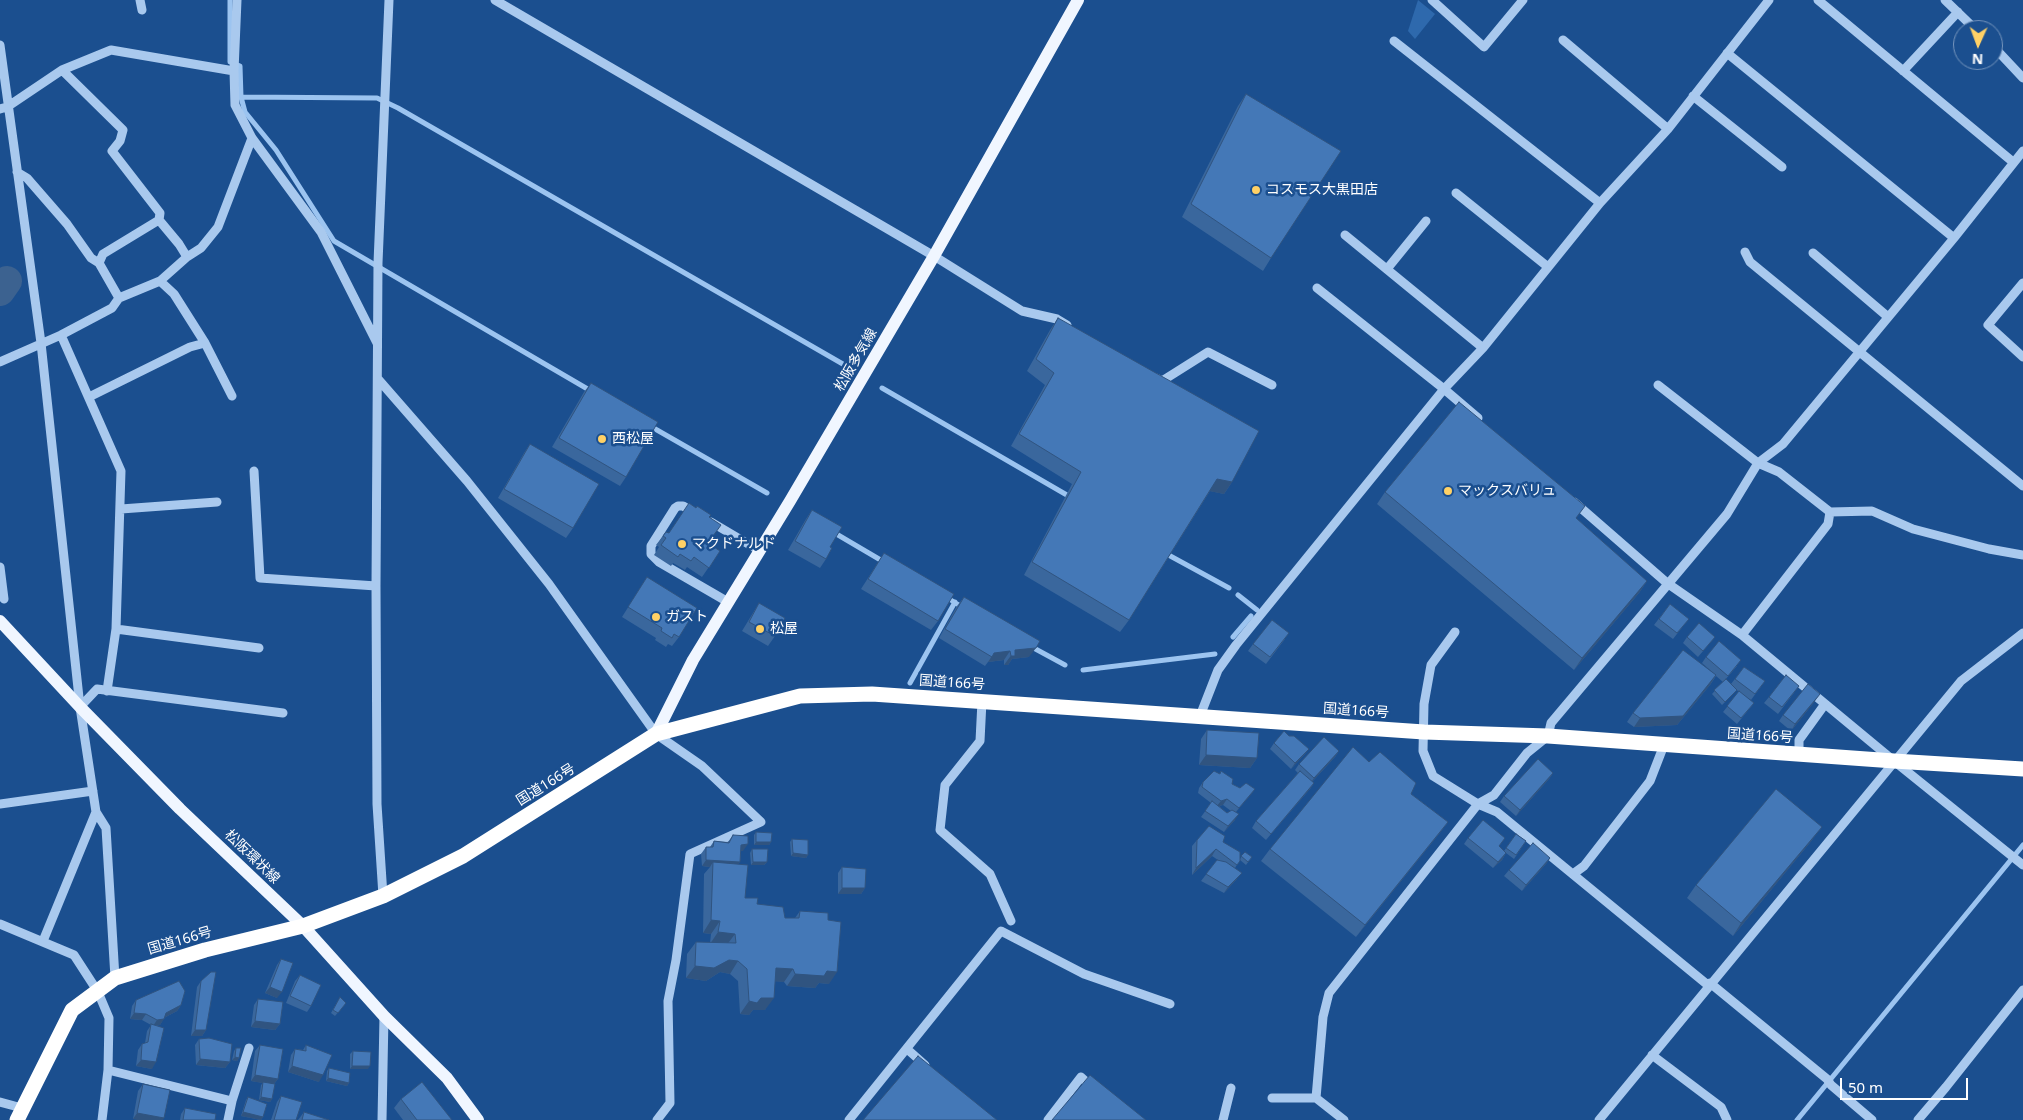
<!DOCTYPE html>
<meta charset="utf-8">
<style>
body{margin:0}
#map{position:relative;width:2023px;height:1120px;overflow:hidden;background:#1b4f8f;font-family:"Noto Sans",sans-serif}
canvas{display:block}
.north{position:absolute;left:1953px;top:20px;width:50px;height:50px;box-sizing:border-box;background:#1b4f8f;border:1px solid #7695bc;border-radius:50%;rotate:182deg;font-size:14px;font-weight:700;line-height:20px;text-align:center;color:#fff}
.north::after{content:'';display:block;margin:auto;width:18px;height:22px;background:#ffd166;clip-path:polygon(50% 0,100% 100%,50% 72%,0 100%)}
.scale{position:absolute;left:1840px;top:1078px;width:128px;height:22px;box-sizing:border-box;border:2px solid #fff;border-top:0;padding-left:6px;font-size:15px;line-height:18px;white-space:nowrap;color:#fff;-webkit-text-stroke:4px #1b4f8f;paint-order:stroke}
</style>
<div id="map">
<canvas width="2023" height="1120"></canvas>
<div class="north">N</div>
<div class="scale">50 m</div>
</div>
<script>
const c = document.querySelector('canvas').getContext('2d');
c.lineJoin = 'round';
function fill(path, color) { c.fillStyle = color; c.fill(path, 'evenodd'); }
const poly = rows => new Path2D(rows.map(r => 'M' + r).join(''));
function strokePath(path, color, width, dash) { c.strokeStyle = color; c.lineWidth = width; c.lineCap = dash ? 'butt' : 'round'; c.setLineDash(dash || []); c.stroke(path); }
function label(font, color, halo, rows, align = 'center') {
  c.font = font + ' "Noto Sans","Noto Sans JP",sans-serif'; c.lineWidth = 5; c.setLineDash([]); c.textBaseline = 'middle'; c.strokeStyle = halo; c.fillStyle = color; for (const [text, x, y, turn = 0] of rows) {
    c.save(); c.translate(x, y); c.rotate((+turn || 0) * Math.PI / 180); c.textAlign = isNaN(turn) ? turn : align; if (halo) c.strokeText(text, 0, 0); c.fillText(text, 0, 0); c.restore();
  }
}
const green = poly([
 [1418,0,1435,14,1415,39,1408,31]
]);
const stream = poly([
 [230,0,230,62,240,66,241,97,377,98,398,108,848,367],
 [241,97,245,112,276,150,334,241,591,391],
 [882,388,1072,498],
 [650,426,767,493],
 [833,532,884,562],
 [1163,552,1229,588],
 [1238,595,1257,610],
 [946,597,962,607],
 [1233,637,1251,616],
 [1030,646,1065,665],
 [1083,670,1215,654],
 [910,683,955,602],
 [1797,1120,2023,845]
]);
const river = poly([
 [0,291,7,281]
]);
const minor = poly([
 [140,0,142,10],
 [237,0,234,71,235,105,252,138,321,232,377,343],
 [495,0,934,256,1022,311,1057,319,1067,325],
 [1432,0,1484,47,1523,0],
 [1818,0,2013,162],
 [1945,0,1976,30],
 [1563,40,1668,129],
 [1394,41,1600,203],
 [0,45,41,343,80,707,96,812,106,828,115,978],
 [1993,46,2023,78],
 [1727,53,1954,238],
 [62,70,123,130,120,141,112,151,160,213,159,220,103,254,99,263],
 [1903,71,1958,12],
 [1693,96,1782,167],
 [0,109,7,107,62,70,111,50,234,71],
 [17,172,27,178,67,224,91,258,99,263,119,298,112,308,61,335],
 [1456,193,1548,267],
 [1345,235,1483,348],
 [1745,252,1750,262,2023,486],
 [1813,253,1888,317],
 [187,257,201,248,218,227,252,138],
 [1387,269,1426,221],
 [160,281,174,294,205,343,232,396],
 [2023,283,1988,325,2023,357],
 [1317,288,1444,389,1478,418],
 [119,298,160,281,187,257,179,244,159,220],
 [0,362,61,335,121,471,116,629,107,691],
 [1156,378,1162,381,1208,352,1272,385],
 [378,379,467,481,549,584,656,734,702,766,761,822,690,854,676,960,668,1001,670,1103,657,1120],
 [1658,385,1758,463,1779,472,1830,512,1872,511,1913,529,1989,549,2023,555],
 [89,397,190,347,205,343],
 [254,471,260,578,376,586],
 [1574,502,1667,583,1742,635,1894,761,2023,865],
 [121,509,217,502],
 [695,513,683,506,678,506,675,508,651,546,651,554,659,562,728,602],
 [711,522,760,551],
 [0,567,4,599],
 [116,629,259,648],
 [1455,632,1431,665,1424,704,1423,751,1433,776,1478,804,1497,812,1709,986],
 [1742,635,1828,524,1830,512],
 [982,701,980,741,945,785,940,830,990,874,1011,921],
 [80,707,97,689,283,713],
 [1200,716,1218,670,1236,645,1444,389,1483,348,1600,203,1668,129,1769,0],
 [1799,755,1799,740,1825,704],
 [0,804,93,791],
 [1573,874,1584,866,1650,781,1664,745],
 [383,896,377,804,376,586,378,263,389,0],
 [0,924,74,955,98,992,109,1018,108,1070,102,1120],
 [43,941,96,812],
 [1710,983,1827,1079,1831,1085,1872,1120],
 [907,1049,925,1065],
 [1652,1055,1721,1107,1727,1120],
 [108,1070,232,1101,228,1120],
 [1272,1098,1316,1098,1344,1120],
 [1316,1098,1323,1017,1329,993,1478,804,1494,795,1527,753,1548,736,1551,723,1727,514,1758,463,1783,444,1954,238,2023,151],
 [232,1101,249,1048],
 [0,1102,22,1108],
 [382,1120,384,1016],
 [849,1120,1001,931,1084,974,1170,1004],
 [1048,1120,1081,1077,1093,1088],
 [1223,1120,1231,1088],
 [1599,1120,1961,681,2023,633],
 [1918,1120,1946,1087,2023,990]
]);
const major = poly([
 [0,621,80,707,180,809,303,926,384,1016,447,1078,478,1120],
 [656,734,693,660,790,501,934,256,1078,0]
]);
const highway = poly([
 [17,1120,72,1010,115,978,205,950,303,926,383,896,463,856,656,734,800,696,872,694,1424,732,1548,736,1894,761,2023,769]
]);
const wall = poly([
 [1246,94,1271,258,1263,271,1182,217,1238,106],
 [1058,318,1232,482,1224,494,1210,491,1129,620,1120,632,1024,575,1072,484,1011,446,1045,385,1027,371,1050,330],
 [591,383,626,477,620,486,552,447,584,392],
 [530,444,573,528,566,538,498,498,524,453],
 [1385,492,1576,518,1647,581,1639,593,1574,670,1377,504],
 [812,510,830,547,826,559,820,568,788,550,806,519],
 [709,517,708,543,720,551,702,577,687,567,685,570,673,563,671,566,654,555,659,547,656,545,666,532,668,533],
 [884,553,938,621,931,630,861,589],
 [647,577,679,637,672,646,668,644,666,647,655,640,656,638,622,617],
 [964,597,1029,657,1012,659,1008,665,1004,665,1004,660,988,662,985,666,939,638,957,606],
 [759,603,775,636,768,646,742,631],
 [1670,604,1684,625,1673,639,1654,625],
 [1687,637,1715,637,1698,657,1683,643],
 [1285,639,1266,664,1248,651,1253,644],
 [1706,657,1737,666,1725,680,1731,684,1744,667,1765,681,1751,700,1745,696,1754,703,1737,724,1723,712,1739,692,1736,689,1737,690,1722,705,1712,694,1723,682,1716,676,1710,685,1677,725,1634,727,1627,722,1633,713,1711,671,1702,663],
 [1799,686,1778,714,1764,703,1769,697],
 [1815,701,1791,731,1779,721,1783,715],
 [1207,730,1257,758,1250,768,1199,765,1201,739],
 [1289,736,1309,749,1304,755,1291,769,1270,749,1274,743],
 [1339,751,1335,757,1312,782,1314,783,1310,789,1266,840,1252,828,1256,821,1298,773,1295,770,1299,764],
 [1369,762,1448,822,1439,834,1356,937,1261,861,1270,849],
 [1221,771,1232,784,1240,788,1255,789,1236,812,1235,820,1224,832,1201,817,1211,803,1198,793,1199,788,1203,782,1219,774],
 [1223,805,1231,811,1227,813,1219,806],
 [1553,773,1549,779,1516,816,1500,802,1504,796],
 [756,832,771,842,769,845,754,845,754,835],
 [1516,834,1526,841,1514,859,1506,853,1502,860,1493,868,1464,844,1468,838,1499,846,1504,851],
 [733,835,743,851,741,851,740,862,738,864,745,898,785,918,795,918,800,911,829,984,819,983,815,988,787,986,784,982,775,981,765,1010,753,1010,749,1015,740,1014,738,981,730,974,720,972,706,981,686,978,687,954,696,942,710,943,711,934,703,933,704,874,710,867,702,866,701,854,706,847,710,847,714,841,728,842],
 [792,839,808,855,806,858,791,856,790,842],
 [1813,839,1733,936,1687,898,1696,885],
 [1197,840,1223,842,1240,859,1245,852,1252,857,1246,865,1240,860,1235,868,1237,879,1224,893,1201,881,1217,860,1218,860,1212,856,1192,875,1192,846],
 [752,849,767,862,764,865,751,865,750,853],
 [1550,858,1546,864,1522,891,1504,876,1509,870],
 [842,867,865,888,861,894,838,894,838,873],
 [281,959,277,998,265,993,277,965],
 [300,975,311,1006,307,1012,286,1003,295,981],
 [201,981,206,1030,202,1036,191,1036,197,987],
 [340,997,346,1003,335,1016,331,1013],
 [258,999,280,1024,275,1030,251,1027,254,1005],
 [136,1000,181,1005,177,1011,164,1018,160,1025,156,1026,152,1069,136,1066,138,1050,142,1044,145,1043,147,1031,151,1025,142,1020,130,1019,132,1006],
 [199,1039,230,1062,225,1068,196,1065,195,1045],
 [260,1045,278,1079,274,1084,272,1099,270,1102,259,1100,261,1085,263,1083,251,1081,255,1051],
 [306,1045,319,1082,288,1072,291,1055,295,1049,303,1050],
 [236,1048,239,1058,237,1061,232,1060,234,1051],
 [353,1051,368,1069,350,1069,350,1054],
 [329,1068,349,1083,347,1086,326,1081,327,1071],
 [143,1084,163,1120,133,1119,138,1091],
 [281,1096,296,1120,271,1120,277,1102],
 [248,1097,263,1117,261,1120,241,1116,246,1100],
 [401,1099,452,1120,403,1120,394,1108],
 [185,1108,215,1120,180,1120,181,1114],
 [304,1112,329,1120,298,1120]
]);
const shadedWall = poly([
 [1217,479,1232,482,1224,494,1209,491],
 [1647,581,1639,593,1574,670,1582,658],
 [1036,648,1029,657,1012,659,1008,665,1004,665,1015,650],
 [1010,651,1004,660,988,662,994,653],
 [1716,675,1710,685,1677,725,1634,727,1640,718],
 [1820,694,1815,701,1791,731,1795,724],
 [1309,749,1304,755,1291,769,1295,763],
 [1339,751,1335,757,1310,784,1314,778],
 [1206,755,1257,758,1250,768,1199,765],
 [1553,773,1549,779,1516,816,1520,810],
 [1314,783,1310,789,1266,840,1271,834],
 [1255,789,1251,795,1234,814,1239,808],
 [1227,799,1223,805,1216,807,1221,801],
 [1239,814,1235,820,1224,832,1228,826],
 [1448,822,1439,834,1356,937,1365,925],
 [1822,827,1813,839,1733,936,1741,923],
 [756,842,771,842,769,845,754,845],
 [748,844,743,851,737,851,741,845],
 [1216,849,1212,856,1192,875,1196,868],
 [793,853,808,855,806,858,791,856],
 [1506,853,1502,860,1493,868,1498,862],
 [1550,858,1546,864,1522,891,1526,885],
 [706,860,740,862,735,868,713,862,710,867,702,866],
 [753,862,767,862,764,865,751,865],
 [1242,873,1237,879,1224,893,1228,887],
 [842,888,865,888,861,894,838,894],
 [711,920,720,921,711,934,703,933],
 [718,932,735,934,726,946,710,944],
 [729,960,738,961,730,974,720,972,706,981,686,978,695,966],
 [776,968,793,969,784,982,768,981],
 [827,971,837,972,829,984,819,983,815,988,787,986,795,974],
 [270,987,282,992,277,998,265,993],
 [761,998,774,998,765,1010,753,1010,749,1015,740,1014,749,1001],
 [181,1005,177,1011,162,1019,164,1019,160,1025,153,1026,157,1020,166,1013],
 [134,1013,146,1014,142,1020,130,1019],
 [255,1021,280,1024,275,1030,251,1027],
 [195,1030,206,1030,202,1036,191,1036],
 [235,1057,239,1058,237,1061,232,1060],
 [200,1059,230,1062,225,1068,196,1065],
 [141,1060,156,1062,152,1069,136,1066],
 [292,1066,323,1075,319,1082,288,1072],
 [352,1066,370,1066,368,1069,350,1069],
 [255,1075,278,1079,273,1085,251,1081],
 [328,1078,349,1083,347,1086,326,1081],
 [261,1097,272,1099,270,1102,259,1100],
 [243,1112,263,1117,261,1120,241,1116],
 [137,1113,164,1118,163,1120,137,1120,133,1119]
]);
const building = poly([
 [1246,94,1341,151,1271,258,1191,204,1246,94],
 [1058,318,1259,431,1232,482,1217,479,1129,620,1032,562,1081,472,1019,434,1054,373,1036,359,1058,318],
 [591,383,658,422,626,477,559,438,591,383],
 [1459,402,1585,506,1576,518,1647,581,1582,658,1385,492,1459,402],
 [530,444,599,484,573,528,504,489,530,444],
 [689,503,696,508,697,506,711,515,709,517,721,525,708,543,720,551,709,568,694,557,691,561,680,554,678,557,661,545,666,538,663,536,666,532,669,533,689,503],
 [812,510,842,527,830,547,832,548,826,559,795,541,812,510],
 [884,553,954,594,938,621,868,579,884,553],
 [647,577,697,608,679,637,674,634,672,638,661,631,662,628,628,607,647,577],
 [964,597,1040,641,1036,648,1015,650,1015,656,1011,656,1010,651,994,653,992,657,945,629,964,597],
 [759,603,785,618,775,636,749,622,759,603],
 [1670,604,1689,619,1677,633,1659,619,1670,604],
 [1272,620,1289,633,1270,657,1253,644,1272,620],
 [1699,623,1715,637,1703,651,1687,637,1699,623],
 [1719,641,1741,660,1728,676,1706,657,1719,641],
 [1683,650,1716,675,1683,716,1640,718,1633,713,1683,650],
 [1744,667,1765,681,1755,694,1735,679,1744,667],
 [1786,675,1799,686,1782,707,1769,697,1786,675],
 [1726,679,1737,690,1725,702,1714,690,1726,679],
 [1808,684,1820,694,1795,724,1783,715,1808,684],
 [1739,691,1754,703,1741,718,1727,706,1739,691],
 [1207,730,1259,733,1257,758,1206,755,1207,730],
 [1284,731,1289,736,1294,736,1309,749,1295,763,1274,743,1284,731],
 [1324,737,1339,751,1314,778,1299,764,1324,737],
 [1353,747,1369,762,1380,752,1416,783,1411,794,1448,822,1365,925,1270,849,1353,747],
 [1538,759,1553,773,1520,810,1504,796,1538,759],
 [1214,771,1220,774,1221,771,1233,779,1232,784,1240,788,1246,783,1255,789,1239,808,1227,799,1221,801,1202,787,1203,782,1214,771],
 [1300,771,1314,783,1271,834,1256,821,1300,771],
 [1776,789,1822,827,1741,923,1696,885,1776,789],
 [1212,801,1227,813,1232,810,1239,814,1228,826,1205,811,1212,801],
 [1483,820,1505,838,1499,846,1506,853,1498,862,1468,838,1483,820],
 [1209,826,1225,836,1223,842,1240,852,1240,861,1237,865,1216,849,1196,868,1197,840,1209,826],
 [756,832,772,833,771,842,756,842,756,832],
 [1516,834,1526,841,1516,855,1506,848,1516,834],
 [733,835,748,836,748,844,741,845,740,862,706,860,706,847,713,847,714,841,729,843,733,835],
 [792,839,808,840,808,855,793,853,792,839],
 [1533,843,1550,858,1526,885,1509,870,1533,843],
 [752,849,768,849,767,862,753,862,752,849],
 [1245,852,1252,857,1248,862,1241,856,1245,852],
 [1217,860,1226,862,1242,873,1228,887,1206,874,1217,860],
 [713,862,748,865,745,898,758,898,757,904,783,907,785,918,799,918,800,911,828,913,828,920,841,922,837,972,827,971,824,976,795,974,793,969,776,968,774,998,761,998,757,1003,749,1001,747,969,738,961,729,960,714,968,695,966,696,942,736,943,735,934,718,932,720,921,711,920,713,862],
 [842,867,866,869,865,888,842,888,842,867],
 [281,959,293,963,282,992,270,987,281,959],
 [211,972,216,972,206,1030,195,1030,201,981,211,972],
 [300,975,321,985,311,1006,290,996,300,975],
 [179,981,185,991,181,1005,166,1013,164,1019,157,1020,146,1014,134,1013,136,1000,179,981],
 [340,997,346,1003,338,1013,333,1010,340,997],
 [258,999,283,1002,280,1024,255,1021,258,999],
 [151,1024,164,1028,156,1062,141,1060,142,1044,148,1042,151,1024],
 [209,1038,232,1044,230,1062,200,1059,199,1039,209,1038],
 [260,1045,283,1049,278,1079,255,1075,260,1045],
 [306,1045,332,1055,323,1075,292,1066,295,1049,306,1051,306,1045],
 [236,1048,241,1048,239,1058,235,1057,236,1048],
 [353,1051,371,1052,370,1066,352,1066,353,1051],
 [918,1056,997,1120,863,1120,918,1056],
 [329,1068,350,1073,349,1083,328,1078,329,1068],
 [1090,1075,1146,1120,1052,1120,1090,1075],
 [263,1082,275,1084,272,1099,261,1097,263,1082],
 [422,1082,452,1120,417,1120,401,1099,422,1082],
 [143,1084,170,1090,164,1118,137,1113,143,1084],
 [281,1096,302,1102,296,1120,274,1120,281,1096],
 [248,1097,267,1104,263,1117,243,1112,248,1097],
 [185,1108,216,1114,215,1120,183,1120,185,1108],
 [304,1112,329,1120,302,1120,304,1112]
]);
const markers = [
 [1256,190,5,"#ffd166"],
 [602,439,5,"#ffd166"],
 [1448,491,5,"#ffd166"],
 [682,544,5,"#ffd166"],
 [656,617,5,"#ffd166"],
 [760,629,5,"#ffd166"]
];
const poiNames = [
 ["コスモス大黒田店",1266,190],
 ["西松屋",612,439],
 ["マックスバリュ",1458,491],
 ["マクドナルド",692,544],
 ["ガスト",666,617],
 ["松屋",770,629]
];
const streetNames = [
 ["松阪多気線",856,360,-60],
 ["国道166号",952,683,4],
 ["国道166号",1356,711,4],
 ["国道166号",1760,736,4],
 ["国道166号",546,785,-32],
 ["松阪環状線",252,857,44],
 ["国道166号",180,941,-16]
];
fill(green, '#2e69ad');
strokePath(stream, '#9cc4f0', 5);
strokePath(river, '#3c6290', 30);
strokePath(minor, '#a9c9ee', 9);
strokePath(major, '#f0f6ff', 12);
strokePath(highway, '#fff', 15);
fill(wall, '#3a679d');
fill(shadedWall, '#305480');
fill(building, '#4478b7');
strokePath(building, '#305480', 1);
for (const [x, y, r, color] of markers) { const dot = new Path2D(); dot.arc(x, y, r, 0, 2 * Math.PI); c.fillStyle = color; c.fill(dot); strokePath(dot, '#1b4f8f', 2); }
label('14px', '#fff', '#1b4f8f', poiNames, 'left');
label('14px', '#fff', '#1b4f8f', streetNames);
</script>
